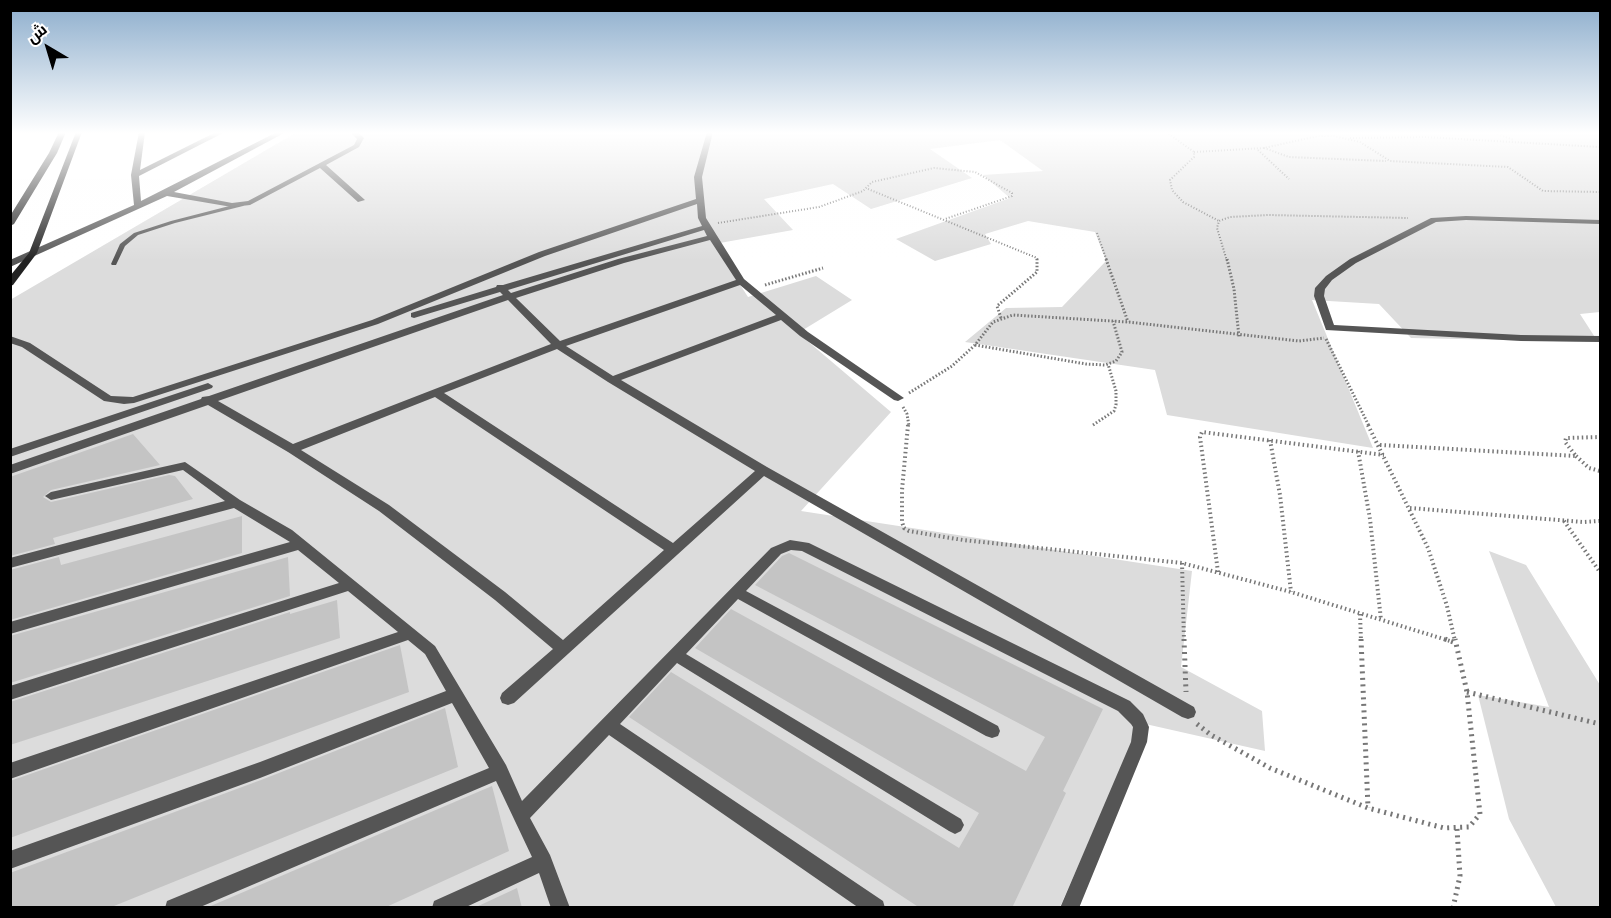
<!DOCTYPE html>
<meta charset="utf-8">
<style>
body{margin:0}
#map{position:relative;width:1611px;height:918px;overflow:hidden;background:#fff;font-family:Arial,Cairo,sans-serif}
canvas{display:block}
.frame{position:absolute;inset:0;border:12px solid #000;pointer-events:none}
.north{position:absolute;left:18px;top:18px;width:60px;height:60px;-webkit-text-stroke:4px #fff;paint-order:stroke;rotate:322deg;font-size:16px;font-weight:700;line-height:24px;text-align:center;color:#000}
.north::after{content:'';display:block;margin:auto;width:21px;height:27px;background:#000;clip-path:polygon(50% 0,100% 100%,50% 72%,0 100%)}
</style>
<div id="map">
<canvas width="1611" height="918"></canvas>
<div class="frame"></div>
<div class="north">ش</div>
</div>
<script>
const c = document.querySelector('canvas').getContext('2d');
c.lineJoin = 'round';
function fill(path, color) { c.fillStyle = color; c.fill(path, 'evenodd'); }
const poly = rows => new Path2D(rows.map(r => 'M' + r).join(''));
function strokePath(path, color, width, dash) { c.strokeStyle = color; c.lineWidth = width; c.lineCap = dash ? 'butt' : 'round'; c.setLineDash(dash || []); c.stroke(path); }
const green = poly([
 [297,132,1600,132,1600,312,1580,314,1598,342,1411,338,1379,304,1312,300,1373,448,1167,415,1155,370,965,342,1006,308,1062,307,1106,261,1095,232,1028,221,985,234,991,244,935,261,896,239,1010,198,983,175,1043,171,1000,140,930,149,972,178,871,209,833,184,764,199,793,230,714,244,748,297,816,276,852,300,798,333,891,412,801,511,1192,571,1181,667,1262,711,1265,751,1141,723,1060,907,11,907,10,300],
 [1489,551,1526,565,1600,685,1600,907,1556,907,1509,819,1478,695,1549,707]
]);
const building = poly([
 [133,434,160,465,51,490,43,497,51,502,169,475,175,476,193,499,53,538,55,544,10,556,10,477],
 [242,516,242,553,10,620,10,570,59,557,61,565],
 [789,553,1103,709,1063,791,1066,793,1012,908,920,908,629,717,671,672,959,848,979,813,695,648,731,609,1026,771,1045,737,755,585,782,556],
 [288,557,290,596,10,683,10,636],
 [337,600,340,638,10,745,10,702,290,612,290,614],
 [400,645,409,692,10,838,10,781],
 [445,708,458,767,109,908,10,908,10,873,261,780],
 [492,786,509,851,384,908,206,908],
 [517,888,522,908,474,908]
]);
const pathFar3 = poly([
 [1166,132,1194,152,1194,157,1170,180,1172,190,1183,202,1219,221],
 [1492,132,1514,140],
 [1350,138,1425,137,1600,147],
 [1264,148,1289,157,1386,161],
 [1258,150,1289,179],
 [1194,152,1264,148,1318,136,1334,136,1360,142,1390,161,1508,167,1543,191,1600,192],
 [868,189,1037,258,1038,261],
 [718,223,819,207,863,191,872,182,934,168,975,172,1012,193,1012,196,945,219],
 [1097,233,1107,261],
 [1227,261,1217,228,1219,221,1230,217,1268,215,1408,218]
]);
const pathFar2 = poly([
 [1106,259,1128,322],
 [1227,259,1234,289,1239,337],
 [765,285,823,268],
 [1001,318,997,306,1037,272,1037,259],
 [1326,339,1369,426],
 [975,345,1086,364,1105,365,1116,361,1122,352,1113,321],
 [909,393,952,366,975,345,993,322,1013,315,1128,322,1299,341,1324,338],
 [903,407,907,414,909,426],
 [1093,425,1114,411,1116,405,1116,391,1108,364]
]);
const pathFar1 = poly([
 [908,425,902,490,902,522,904,528,909,531,963,540,1182,563,1291,592,1450,641],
 [1368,425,1428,548,1447,606,1455,641],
 [1270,440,1280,495,1291,592],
 [1380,445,1576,456,1565,442,1566,438,1600,437],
 [1358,451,1370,519,1381,620],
 [1576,456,1589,468,1600,471],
 [1410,508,1583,522,1600,521],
 [1564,521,1600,572],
 [1182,563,1184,641],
 [1218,572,1200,437,1202,432,1384,455],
 [1360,614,1361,641]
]);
const path = poly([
 [1184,639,1186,692],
 [1361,639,1368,808],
 [1445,639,1453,642],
 [1467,692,1600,724],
 [1197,724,1211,735,1270,768,1368,808,1444,828,1469,827,1480,814,1467,692,1455,639],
 [1453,908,1460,876,1457,829]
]);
const lane = poly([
 [241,203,244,205,243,206,175,223,138,235,125,246,116,265,112,265,111,264,120,244,134,233,171,221,241,203]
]);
const street = poly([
 [139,132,145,132,140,170,216,132,225,132,139,176,141,201,277,132,286,132,174,192,232,203,248,201,354,145,357,139,350,132,358,132,364,138,359,147,326,165,365,200,358,202,320,168,250,205,232,207,167,196,10,267,10,260,134,205,131,175,139,132],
 [707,132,713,132,702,177,706,218,744,279,808,332,904,398,898,401,894,400,800,336,781,320,621,380,767,467,1194,707,1196,712,1194,717,1188,719,1182,717,764,476,514,703,508,705,502,703,500,698,502,693,553,649,495,600,379,511,288,452,208,405,10,474,10,465,201,399,202,397,209,396,503,295,500,292,414,318,411,317,411,313,496,287,497,285,503,285,702,226,698,218,697,204,545,256,378,324,134,403,124,404,104,401,22,347,10,343,10,336,30,343,111,396,133,397,372,320,539,252,696,199,694,177,707,132],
 [704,230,707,236,618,259,511,293,508,290,704,230],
 [710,240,736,280,560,341,516,298,624,263,710,240],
 [740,285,776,315,613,376,566,346,740,285],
 [508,300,551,344,293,444,218,401,508,300],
 [557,349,608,382,755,471,673,543,444,393,557,349],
 [435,397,664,550,563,640,505,592,389,505,301,450,435,397],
 [1466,216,1600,220,1600,224,1466,220,1436,222,1356,263,1332,280,1325,289,1324,296,1334,325,1521,335,1600,336,1600,342,1521,341,1326,330,1314,296,1315,288,1326,276,1350,259,1431,218,1466,216],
 [208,383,213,386,212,388,10,457,10,449,208,383],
 [185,462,240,500,292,530,435,646,506,765,522,801,771,548,790,540,809,543,1130,701,1143,714,1149,727,1147,742,1079,908,1060,908,1131,742,1133,727,1131,724,1118,711,802,551,791,550,781,554,746,591,998,726,1000,731,998,736,992,738,986,736,738,599,686,654,961,819,964,825,961,831,955,834,949,831,677,663,620,724,883,901,885,908,859,908,609,735,530,818,550,855,570,908,551,908,539,873,464,908,432,908,434,901,532,857,496,781,198,908,165,908,167,901,489,768,452,703,260,778,10,869,10,851,260,762,446,691,425,654,408,640,10,779,10,763,398,632,348,591,10,700,10,686,339,583,298,550,10,634,10,622,290,542,234,508,10,568,10,558,225,501,183,470,51,500,45,496,51,492,185,462]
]);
const secondary = poly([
 [59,132,66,132,57,153,14,224,10,226,10,216,49,153,59,132],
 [76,132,82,132,37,253,13,285,10,286,10,276,29,253,76,132]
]);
fill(green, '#dcdcdc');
fill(building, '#c4c4c4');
strokePath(pathFar3, '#777', 2, [1, 2]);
strokePath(pathFar2, '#777', 3, [1.5, 2]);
strokePath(pathFar1, '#777', 4, [1.5, 3]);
strokePath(path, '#777', 5, [2, 4.5]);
fill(lane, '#555');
fill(street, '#555');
fill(secondary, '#222');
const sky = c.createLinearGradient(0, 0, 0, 261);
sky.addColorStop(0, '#8cadcc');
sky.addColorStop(0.51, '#fff');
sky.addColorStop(1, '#ffffff00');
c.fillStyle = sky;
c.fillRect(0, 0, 1611, 261);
</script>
